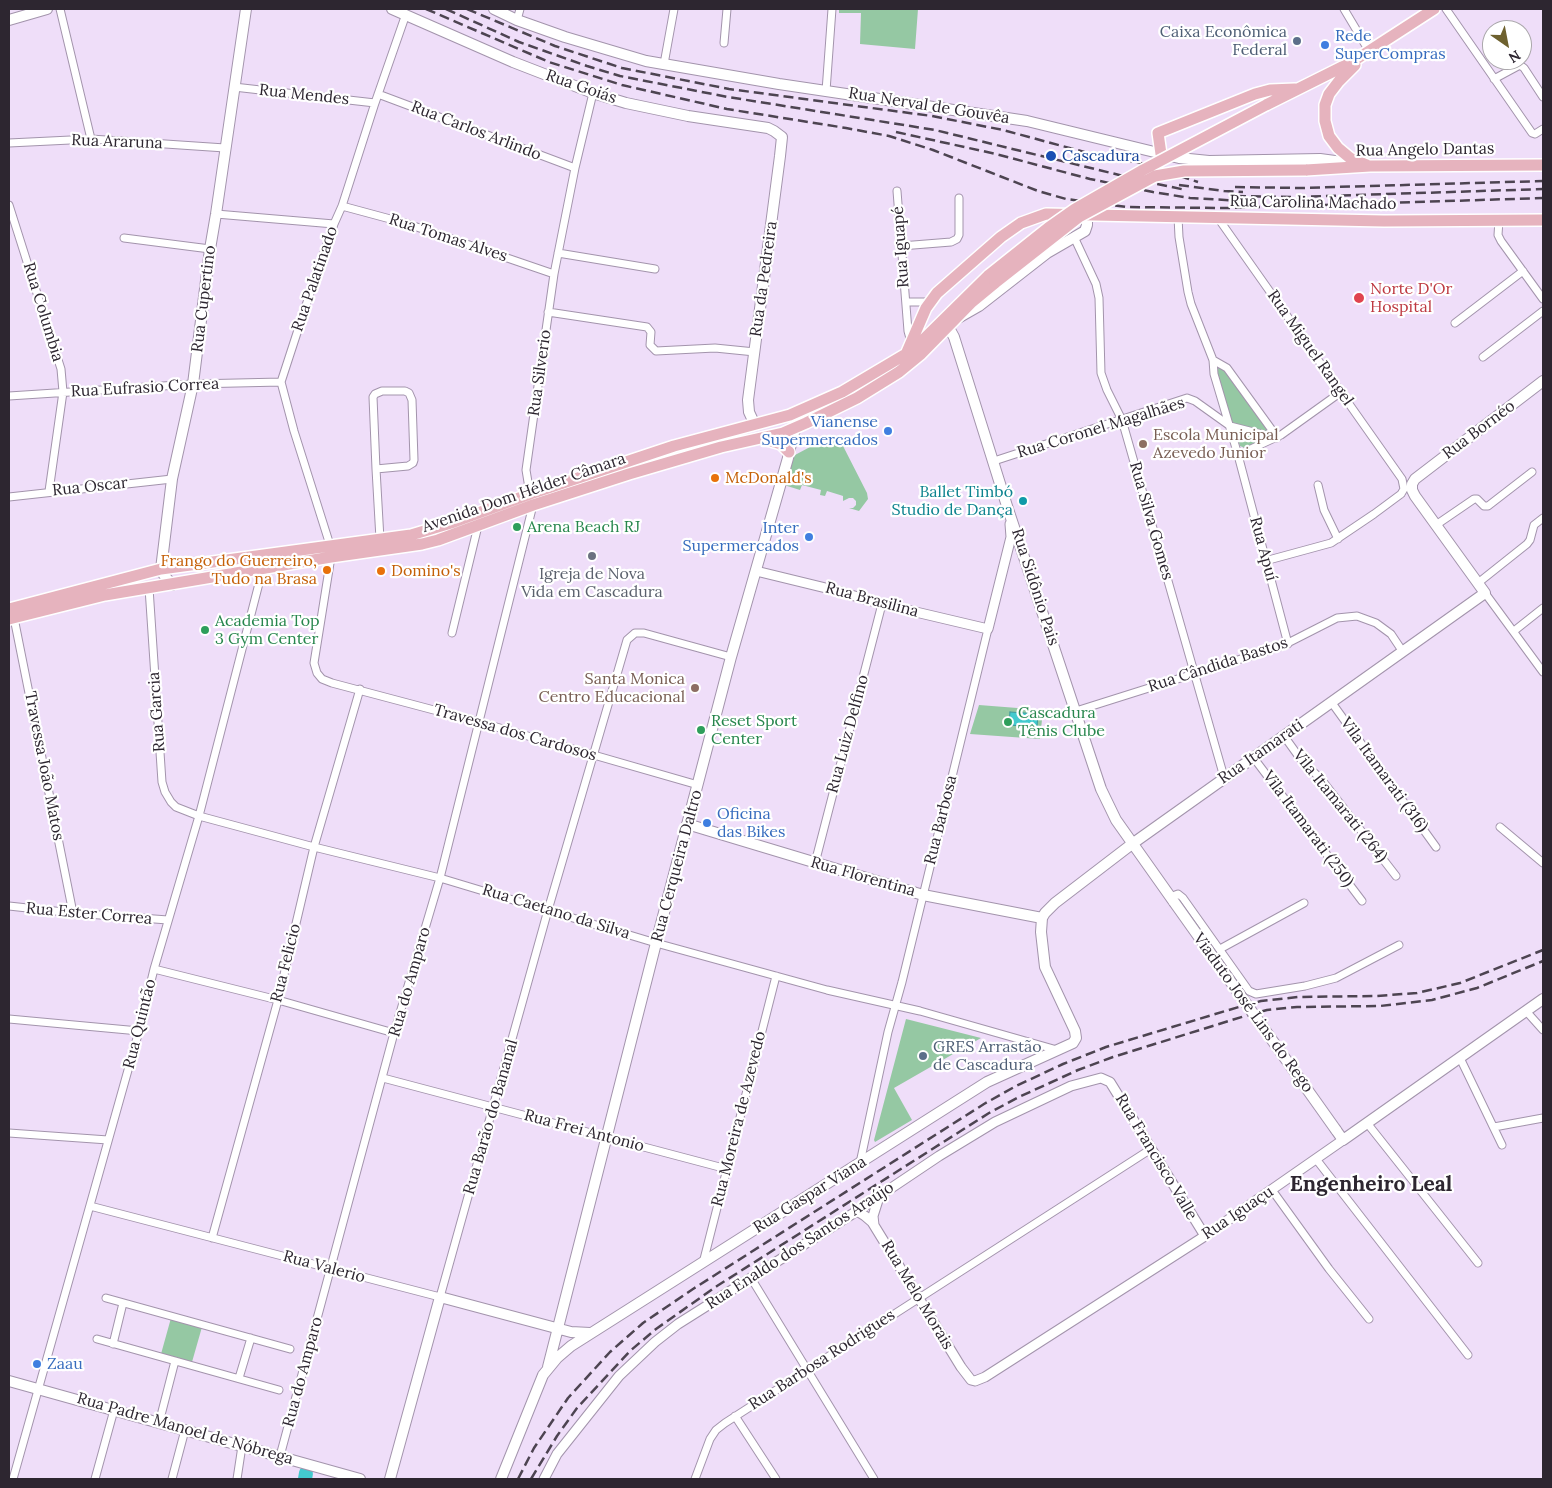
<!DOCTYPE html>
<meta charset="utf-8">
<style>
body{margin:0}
#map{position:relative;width:1552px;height:1488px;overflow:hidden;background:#efdef9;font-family:Lora,serif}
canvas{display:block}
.frame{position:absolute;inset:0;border:10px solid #2d2630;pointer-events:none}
.north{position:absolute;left:1482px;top:20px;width:50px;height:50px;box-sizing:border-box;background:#fff;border:1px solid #aba8ac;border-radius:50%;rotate:147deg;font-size:14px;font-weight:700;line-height:20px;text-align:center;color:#2d2630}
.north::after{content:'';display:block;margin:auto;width:18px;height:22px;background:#6e612e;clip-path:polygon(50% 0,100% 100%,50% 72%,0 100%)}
</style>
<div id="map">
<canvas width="1552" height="1488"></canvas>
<div class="frame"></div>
<div class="north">N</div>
</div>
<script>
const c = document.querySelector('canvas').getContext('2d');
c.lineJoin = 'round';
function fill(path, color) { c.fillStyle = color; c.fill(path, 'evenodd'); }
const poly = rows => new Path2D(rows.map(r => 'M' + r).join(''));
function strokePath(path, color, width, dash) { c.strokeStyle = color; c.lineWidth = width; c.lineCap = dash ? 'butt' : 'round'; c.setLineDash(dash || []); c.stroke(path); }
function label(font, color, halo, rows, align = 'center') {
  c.font = font + ' Lora,serif'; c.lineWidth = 4.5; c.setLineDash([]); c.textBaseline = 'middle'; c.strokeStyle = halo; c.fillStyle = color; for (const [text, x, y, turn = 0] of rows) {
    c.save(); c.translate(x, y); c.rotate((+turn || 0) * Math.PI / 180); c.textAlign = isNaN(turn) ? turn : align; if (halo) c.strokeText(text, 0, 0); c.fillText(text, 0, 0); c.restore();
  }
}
const green = poly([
 [839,9,918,9,915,49,860,44,861,13,839,13],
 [1221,366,1268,431,1267,437,1261,445,1245,448,1240,446,1215,369],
 [831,438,837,439,842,444,867,493,868,499,859,511,849,508,853,508,856,505,856,501,853,498,849,498,843,501,843,496,840,495,827,491,825,496,820,495,821,490,802,485,800,490,784,485,795,455,825,439],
 [979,705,1043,710,1040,739,970,734],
 [906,1019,981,1038,894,1088,912,1120,875,1142,874,1140],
 [171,1318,202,1327,192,1362,161,1354]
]);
const water = poly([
 [1010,712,1038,714,1037,727,1009,725,1010,712]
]);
const river = poly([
 [305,1479,306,1473]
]);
const minor = poly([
 [60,9,91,139],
 [1344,9,1369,51],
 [1446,9,1532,133,1535,134,1543,129],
 [517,20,520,9],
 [724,43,727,9],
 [664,64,674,9],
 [1494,79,1520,65,1524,68,1543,97],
 [234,87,375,103],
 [826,91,832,9],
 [378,94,575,168],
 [9,143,91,139,225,148],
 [897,191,908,331,911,342],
 [9,205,61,369,63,392,49,491],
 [342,206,405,223,554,274],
 [216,214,334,224],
 [1178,217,1179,237,1188,292,1191,304,1213,360,1214,374,1238,455,1288,644],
 [1218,218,1402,479,1404,489,1401,494],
 [1499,220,1498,235,1501,241,1543,299],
 [1074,237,1096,284,1099,298,1101,373,1107,390,1122,420,1224,777],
 [124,238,210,249],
 [901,246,951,242,957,239,959,235,959,198],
 [558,253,655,269],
 [906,302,930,302],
 [548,312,647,327,651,332,650,345,656,351,715,348,755,352],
 [1455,323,1523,271],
 [1483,357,1543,311],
 [1213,360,1227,368,1277,437],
 [9,396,193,384,281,382],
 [1238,455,1281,435,1341,392],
 [994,461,1187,398,1195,401,1230,426,1277,438],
 [376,469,408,466,413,463,414,460,412,400,409,393,405,391,382,391,375,394,373,397,376,469,380,539],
 [1318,485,1324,510,1338,539],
 [530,494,526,470,554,274,575,168,593,93],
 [9,497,172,479],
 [1436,525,1474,499,1477,499,1484,506,1488,506,1532,472],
 [330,545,294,431,281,382,310,293,334,224,342,206,375,103,406,14],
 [331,557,314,663,317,673,322,679,332,683,479,722,698,785],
 [1265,561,1331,543,1374,514,1401,494],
 [1478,583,1527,544,1530,540,1534,525,1543,518],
 [149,588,162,782,165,792,171,802,176,807,199,816,314,847,440,878,656,943,827,990,920,1011,1057,1050],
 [1485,593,1543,672],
 [14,618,73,913],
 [1514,631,1543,608],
 [452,633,478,526],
 [1332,703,1436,847],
 [1076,711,1282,646,1337,618,1357,616,1376,623,1391,634,1403,652],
 [1284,736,1302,761,1321,779,1396,876],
 [1253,757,1362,901],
 [1500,827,1543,863],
 [815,863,882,604],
 [1170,897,1178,894,1183,898,1249,991,1256,994,1305,986,1336,978,1399,945],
 [9,906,73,913,168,920],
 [1220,949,1304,903],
 [154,969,278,1000,394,1033],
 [1526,1011,1543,1030],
 [9,1019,139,1031],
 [1460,1058,1502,1145],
 [383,1078,727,1169],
 [1367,1123,1478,1263],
 [1494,1127,1543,1118],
 [9,1133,108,1140],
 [1316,1159,1468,1355],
 [860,1163,888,1032,902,982,988,629],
 [1272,1190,1329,1269,1369,1319],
 [90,1206,440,1297,548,910,627,640,635,633,644,633,731,657],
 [212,1238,278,1000,314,847,360,689],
 [703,1263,776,976],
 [751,1278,874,1479],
 [106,1298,290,1349],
 [97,1339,279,1390],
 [113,1344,123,1303],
 [239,1378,251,1338],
 [735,1416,776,1479],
 [159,1423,175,1361],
 [280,1456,394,1033,440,878,533,505],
 [13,1479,139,1031,154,969,199,816,263,568],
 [95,1479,114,1410],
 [172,1479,185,1430],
 [237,1479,242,1446],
 [695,1479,710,1439,716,1430,725,1423,1151,1149]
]);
const tertiary = poly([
 [756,571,834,590,882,604,988,629,1011,537,1010,524],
 [857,1211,865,1216,872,1222,961,1367,971,1380,975,1381,985,1377,1205,1236,1343,1140],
 [874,1225,873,1216,879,1197],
 [544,1479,557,1454,619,1376,655,1342,678,1324,857,1211,939,1156,995,1122,1071,1086,1101,1078,1110,1082,1205,1236]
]);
const secondary = poly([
 [392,9,513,62,593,93,626,103,688,116,768,128,774,131,782,137,780,156,748,400,749,412,755,425],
 [494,9,517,20,565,37,646,61,779,84,1027,121,1179,158,1209,161,1320,159,1357,164],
 [9,20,47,9],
 [958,318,979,306,1047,253,1085,231,1087,225,1087,219,1083,214],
 [948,326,954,337,1007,506,1101,789,1116,820,1174,902],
 [172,585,164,575,161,569,172,479,193,384,210,249,216,214,246,9],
 [687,824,923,895,1042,918],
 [1336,1130,1343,1140,1543,999],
 [548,1367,656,943,731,657,788,458,792,439,799,418,807,408],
 [9,1381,360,1479],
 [390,1479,440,1297,571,1332,590,1333],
 [501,1479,543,1375,557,1358,571,1346,987,1082,1073,1043,1076,1038,1075,1031,1045,967,1041,932,1042,918,1045,913,1055,903,1132,844,1485,593,1415,496,1412,490,1412,484,1415,479,1543,381]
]);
const primary = poly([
 [1355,65,1339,81,1329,94,1325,105,1325,121,1329,136,1338,148,1350,158,1367,165],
 [1266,105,1352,62,1434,9],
 [1161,154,1158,133,1255,94,1270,90,1295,89],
 [1306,170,1370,166,1543,165],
 [907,352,926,308,937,293,1001,237,1021,223,1046,214,1384,221,1543,220],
 [764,439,781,444,789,452],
 [9,609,161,569,411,535,451,523,530,494,674,446,790,415,842,392,906,354,920,343,989,275],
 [9,619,105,595,331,557,422,544,438,540,533,505,629,474,721,447,783,433,806,423,857,398,899,372,921,354,972,302,995,283]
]);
const rail = poly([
 [426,9,549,62,622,85,727,109,846,128,889,136,933,150,1038,191,1066,199,1127,207,1227,208,1543,198],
 [446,9,519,42,587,66,620,76,728,97,935,130,1152,183,1186,190],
 [467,9,555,46,622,68,729,89,932,116,1003,130,1114,160,1137,162,1198,182],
 [896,132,996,154,1090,179,1153,192,1190,198,1243,201],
 [1179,185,1224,191,1243,192],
 [1235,187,1301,188,1543,181],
 [1236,196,1296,197,1543,189],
 [518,1479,534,1448,568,1398,610,1352,643,1323,693,1289,984,1104,1016,1086,1063,1064,1106,1047,1242,1006,1261,1001,1298,997,1376,996,1417,993,1460,983,1543,950],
 [531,1479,557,1436,577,1408,630,1351,656,1329,717,1286,989,1113,1019,1097,1078,1070,1113,1057,1248,1015,1267,1010,1297,1007,1380,1006,1432,1000,1477,988,1543,961]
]);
const secondaryBridge = poly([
 [1174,902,1336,1130]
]);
const primaryBridge = poly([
 [989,275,1048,228,1075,209,1143,170,1266,105],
 [995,283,1079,217,1155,176,1184,171,1306,170]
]);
const markers = [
 [1297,41,5,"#5c6f8a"],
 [1325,45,5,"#3f7fe0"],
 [1051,156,6,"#1a4fb4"],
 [1359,298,6,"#e0444e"],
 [888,431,5,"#3f7fe0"],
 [1143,444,5,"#8d6e63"],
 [715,478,5,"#e8710a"],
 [1023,501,5,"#0f9aa8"],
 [517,527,5,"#2e9e5b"],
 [809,537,5,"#3f7fe0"],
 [592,556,5,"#6b7280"],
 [327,570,5,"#e8710a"],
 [381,571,5,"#e8710a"],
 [205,630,5,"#2e9e5b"],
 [695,688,5,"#8d6e63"],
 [1008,722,5,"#2e9e5b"],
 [701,730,5,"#2e9e5b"],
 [707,823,5,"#3f7fe0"],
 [923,1056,5,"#5c6f8a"],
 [37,1364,5,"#3f7fe0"]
];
const serviceNames = [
 ["Caixa Econômica",1287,32],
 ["Federal",1287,50],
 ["GRES Arrastão",933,1047,"left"],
 ["de Cascadura",933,1065,"left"]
];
const shopNames = [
 ["Rede",1335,36],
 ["SuperCompras",1335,54],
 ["Vianense",878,422,"right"],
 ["Supermercados",878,440,"right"],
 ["Inter",799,528,"right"],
 ["Supermercados",799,546,"right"],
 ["Oficina",717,814],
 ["das Bikes",717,832],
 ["Zaau",47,1364]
];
const streetNames = [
 ["Rua Goiás",581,87,19],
 ["Rua Mendes",304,95,6],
 ["Rua Nerval de Gouvêa",929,106,9],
 ["Rua Carlos Arlindo",476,131,21],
 ["Rua Araruna",117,142,2],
 ["Rua Angelo Dantas",1425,150,-1],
 ["Rua Carolina Machado",1313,203,1],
 ["Rua Tomas Alves",448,238,18],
 ["Rua Iguapé",901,247,-94],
 ["Rua Palatinado",315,279,-71],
 ["Rua da Pedreira",764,279,-82],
 ["Rua Cupertino",204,299,-83],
 ["Rua Columbia",43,312,73],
 ["Rua Miguel Rangel",1310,348,55],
 ["Rua Silverio",540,373,-82],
 ["Rua Eufrasio Correa",145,388,-3],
 ["Rua Coronel Magalhães",1101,428,-17],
 ["Rua Bornéo",1479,430,-37],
 ["Rua Oscar",90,487,-6],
 ["Avenida Dom Hélder Câmara",524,493,-19],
 ["Rua Silva Gomes",1151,521,74],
 ["Rua Apuí",1263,549,75],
 ["Rua Sidônio Pais",1035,587,72],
 ["Rua Brasilina",872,600,15],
 ["Rua Cândida Bastos",1218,665,-18],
 ["Rua Garcia",157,712,-94],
 ["Travessa dos Cardosos",515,733,16],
 ["Rua Luiz Delfino",848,734,-75],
 ["Rua Itamarati",1261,752,-35],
 ["Travessa João Matos",44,766,79],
 ["Vila Itamarati (316)",1384,775,54],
 ["Vila Itamarati (264)",1340,806,51],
 ["Rua Barbosa",941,820,-76],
 ["Vila Itamarati (250)",1308,829,53],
 ["Rua Cerqueira Daltro",677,866,-75],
 ["Rua Florentina",863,877,16],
 ["Rua Caetano da Silva",556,912,17],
 ["Rua Ester Correa",89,914,5],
 ["Rua Felicio",286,963,-76],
 ["Rua do Amparo",410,982,-74],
 ["Viaduto José Lins do Rego",1253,1013,54],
 ["Rua Quintão",140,1024,-76],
 ["Rua Barão do Bananal",491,1117,-74],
 ["Rua Moreira de Azevedo",739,1119,-76],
 ["Rua Frei Antonio",584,1131,15],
 ["Rua Francisco Valle",1156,1157,59],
 ["Rua Gaspar Viana",810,1195,-32],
 ["Rua Iguaçu",1238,1213,-34],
 ["Rua Enaldo dos Santos Araújo",800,1246,-33],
 ["Rua Valerio",324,1267,15],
 ["Rua Melo Morais",917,1295,59],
 ["Rua Barbosa Rodrigues",822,1360,-33],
 ["Rua do Amparo",303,1372,-75],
 ["Rua Padre Manoel de Nóbrega",185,1429,16]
];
const transitNames = [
 ["Cascadura",1062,156]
];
const healthNames = [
 ["Norte D'Or",1370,289],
 ["Hospital",1370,307]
];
const educationNames = [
 ["Escola Municipal",1153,435],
 ["Azevedo Junior",1153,453],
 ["Santa Monica",685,679,"right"],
 ["Centro Educacional",685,697,"right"]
];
const foodNames = [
 ["McDonald's",725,478],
 ["Frango do Guerreiro,",317,561,"right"],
 ["Tudo na Brasa",317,579,"right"],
 ["Domino's",391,571]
];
const cultureNames = [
 ["Ballet Timbó",1013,492],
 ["Studio de Dança",1013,510]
];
const leisureNames = [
 ["Arena Beach RJ",527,527],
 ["Academia Top",215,621],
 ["3 Gym Center",215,639],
 ["Cascadura",1018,713],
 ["Tênis Clube",1018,731],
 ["Reset Sport",711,721],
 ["Center",711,739]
];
const worshipNames = [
 ["Igreja de Nova",592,574],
 ["Vida em Cascadura",592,592]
];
const districtNames = [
 ["Engenheiro Leal",1371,1185]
];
fill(green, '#95c8a3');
fill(water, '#43cace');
strokePath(water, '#3c999f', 1);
strokePath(river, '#43cace', 14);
strokePath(minor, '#a394ac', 9);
strokePath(tertiary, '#a394ac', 11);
strokePath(secondary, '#a394ac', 12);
strokePath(primary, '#fff', 14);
strokePath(minor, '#fff', 7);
strokePath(tertiary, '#fff', 9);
strokePath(secondary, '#fff', 10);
strokePath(primary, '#e6b3be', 11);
strokePath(rail, '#4d4451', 2.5, [10, 5]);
strokePath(secondaryBridge, '#a394ac', 12, []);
strokePath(primaryBridge, '#fff', 14, []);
strokePath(secondaryBridge, '#fff', 10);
strokePath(primaryBridge, '#e6b3be', 11);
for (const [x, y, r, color] of markers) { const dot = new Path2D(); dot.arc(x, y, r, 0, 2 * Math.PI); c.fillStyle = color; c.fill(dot); strokePath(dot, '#fff', 2); }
label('16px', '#4e5e75', '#fff', serviceNames, 'right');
label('16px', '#366cbe', '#fff', shopNames, 'left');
label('16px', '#2d2630', '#fff', streetNames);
label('16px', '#164399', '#fff', transitNames, 'left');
label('16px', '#be3a42', '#fff', healthNames, 'left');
label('16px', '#785e54', '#fff', educationNames, 'left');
label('16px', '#c56008', '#fff', foodNames, 'left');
label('16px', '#0d838f', '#fff', cultureNames, 'right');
label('16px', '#27864d', '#fff', leisureNames, 'left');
label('16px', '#5b616d', '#fff', worshipNames);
label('bold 21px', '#2d2630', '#fff', districtNames);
</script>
